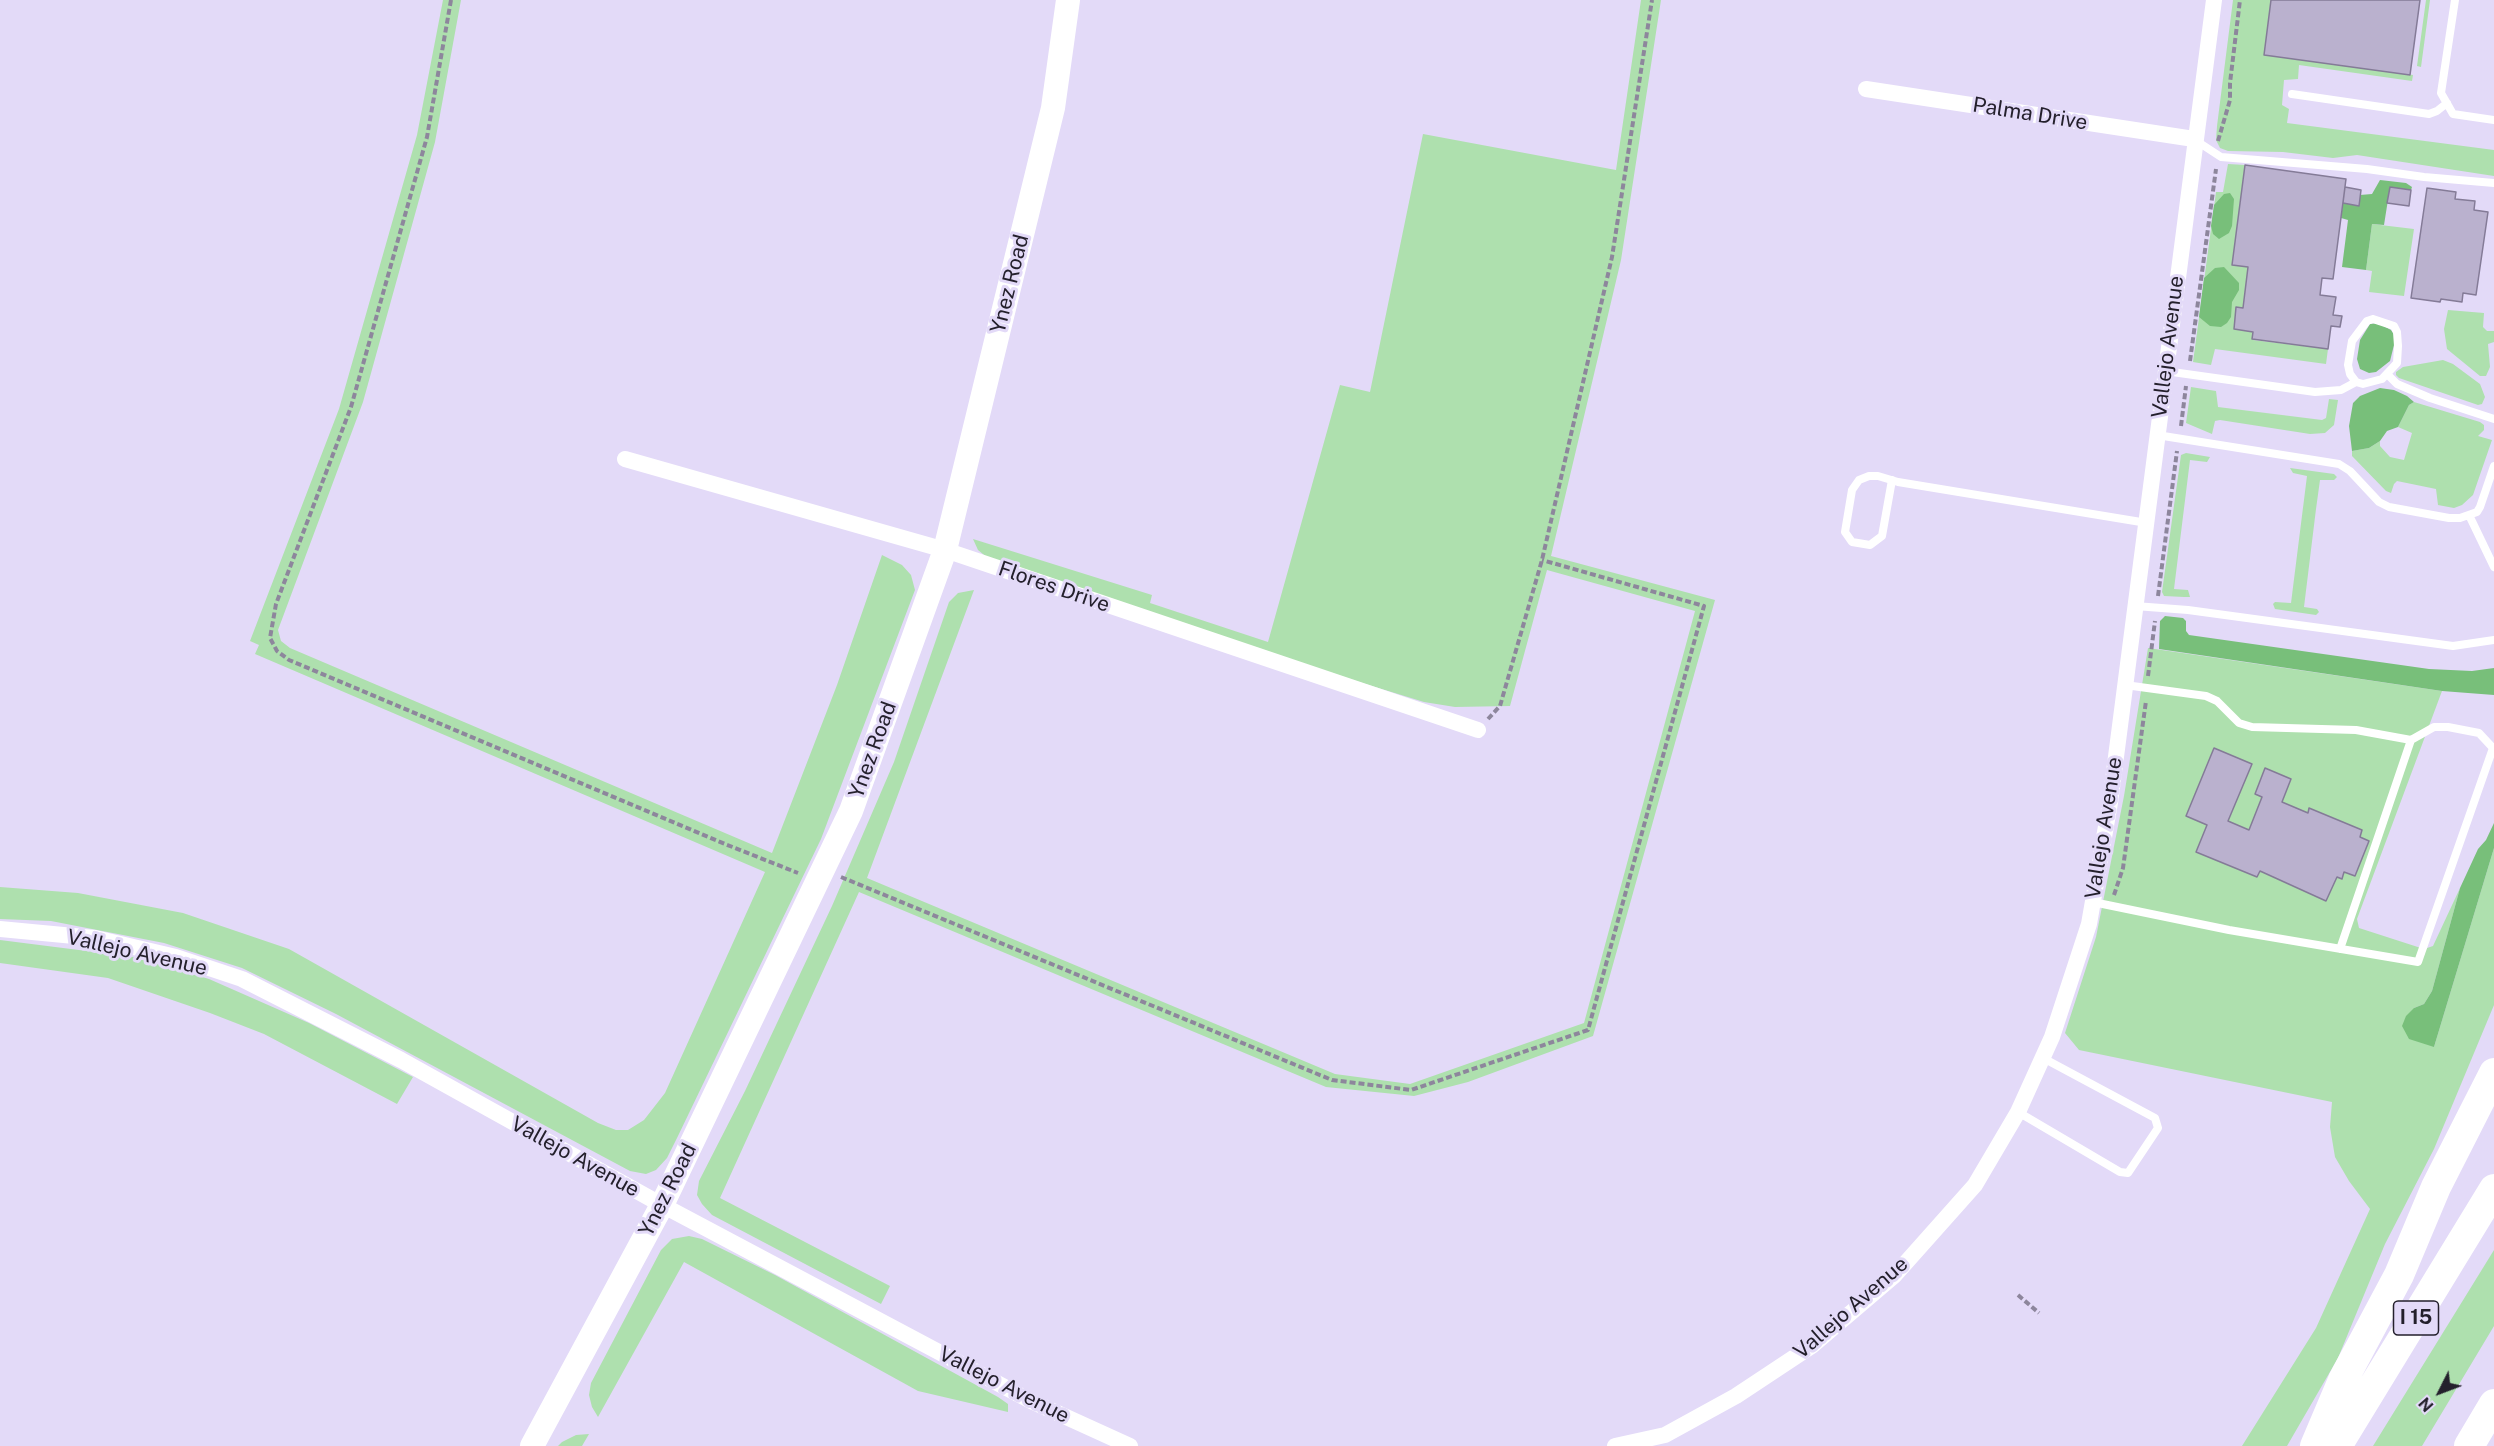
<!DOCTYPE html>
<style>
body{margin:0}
#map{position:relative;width:2494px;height:1446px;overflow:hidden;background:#e3daf8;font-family:"Public Sans",sans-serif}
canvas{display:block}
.north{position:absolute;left:2410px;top:1362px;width:60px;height:60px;-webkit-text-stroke:4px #e3daf8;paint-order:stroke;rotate:228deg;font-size:16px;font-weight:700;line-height:24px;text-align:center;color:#24202c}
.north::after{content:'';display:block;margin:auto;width:21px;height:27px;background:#24202c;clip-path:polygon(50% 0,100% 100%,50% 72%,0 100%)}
</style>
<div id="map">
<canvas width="2494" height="1446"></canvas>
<div class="north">N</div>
</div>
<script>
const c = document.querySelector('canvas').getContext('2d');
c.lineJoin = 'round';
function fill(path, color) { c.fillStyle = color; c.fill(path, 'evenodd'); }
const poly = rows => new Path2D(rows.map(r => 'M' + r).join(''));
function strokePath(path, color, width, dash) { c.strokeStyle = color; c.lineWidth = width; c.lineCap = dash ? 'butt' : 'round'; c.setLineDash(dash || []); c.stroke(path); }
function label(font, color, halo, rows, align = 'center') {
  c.font = font + ' "Public Sans",sans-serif'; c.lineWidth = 6; c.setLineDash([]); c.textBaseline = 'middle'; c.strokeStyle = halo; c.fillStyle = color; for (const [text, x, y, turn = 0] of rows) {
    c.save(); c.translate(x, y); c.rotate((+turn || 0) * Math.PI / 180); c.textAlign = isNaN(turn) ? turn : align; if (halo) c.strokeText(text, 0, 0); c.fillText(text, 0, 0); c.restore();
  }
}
const green = poly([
 [443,0,461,0,435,142,363,402,278,630,281,641,290,648,772,853,837,685,882,555,902,565,911,575,915,590,821,839,677,1138,667,1158,656,1170,646,1174,630,1171,336,1014,242,968,164,943,51,921,0,919,0,887,78,893,183,913,289,949,598,1123,616,1130,628,1130,644,1120,665,1093,765,872,255,654,259,645,250,641,339,409,417,135],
 [1641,0,1661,0,1621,260,1551,556,1715,600,1593,1036,1468,1082,1414,1096,1326,1087,859,892,720,1198,890,1286,881,1304,712,1215,702,1204,697,1195,699,1181,745,1091,832,906,894,762,949,602,958,593,974,590,867,878,1335,1074,1410,1084,1584,1023,1695,611,1547,570,1510,706,1455,707,1424,702,1284,659,989,559,978,550,973,539,1152,595,1150,603,1268,642,1340,385,1370,392,1423,134,1616,170],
 [2233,0,2271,0,2264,55,2413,75,2412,81,2299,65,2298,79,2284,80,2282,105,2289,109,2287,123,2494,150,2494,176,2357,155,2333,158,2283,152,2228,151,2220,148,2216,140,2217,126],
 [2426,0,2430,0,2421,67,2417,66],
 [2228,164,2245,165,2232,265,2248,267,2243,308,2236,308,2234,329,2253,332,2253,340,2328,349,2326,364,2215,349,2211,365,2193,362,2216,192,2223,192],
 [2372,224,2414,229,2404,296,2369,292,2372,271,2366,270],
 [2448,310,2484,313,2483,327,2487,331,2494,331,2494,342,2488,344,2490,367,2486,376,2480,376,2447,349,2444,329],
 [2443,360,2453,364,2480,384,2485,397,2482,404,2478,405,2399,378,2396,375,2396,372,2403,367],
 [2191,387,2216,391,2218,407,2322,420,2326,418,2329,399,2338,400,2334,425,2325,433,2310,434,2220,420,2215,421,2212,434,2186,423],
 [2414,402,2480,422,2484,425,2484,430,2478,436,2492,440,2473,495,2462,505,2454,508,2438,505,2436,489,2397,481,2394,484,2391,493,2386,491,2352,456,2352,451,2369,448,2380,441,2380,446,2390,457,2404,460,2412,433,2398,427,2409,405],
 [2186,453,2210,457,2207,462,2190,460,2174,589,2188,590,2190,597,2184,597,2164,596,2162,592,2181,455],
 [2290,468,2334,474,2337,477,2334,480,2320,480,2316,509,2304,607,2317,609,2319,612,2316,615,2275,609,2273,604,2275,602,2291,603,2307,476,2293,473],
 [2148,648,2442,691,2357,919,2359,928,2424,949,2433,946,2460,888,2432,991,2424,1004,2414,1008,2434,1047,2494,848,2494,1005,2434,1149,2385,1244,2338,1358,2287,1446,2242,1446,2316,1328,2370,1209,2349,1181,2335,1157,2330,1127,2332,1102,2079,1050,2065,1033,2096,937,2124,796],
 [0,940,134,957,209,979,309,1023,413,1077,397,1104,264,1034,210,1013,108,978,0,963],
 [689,1236,702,1239,775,1275,998,1397,1008,1404,1008,1412,918,1391,684,1262,598,1417,592,1407,589,1395,591,1383,661,1250,672,1239],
 [2494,1250,2494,1326,2422,1446,2373,1446],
 [589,1434,582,1446,558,1446,562,1442,576,1435]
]);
const forest = poly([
 [2380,180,2406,183,2412,187,2411,190,2390,187,2384,225,2372,224,2366,270,2342,267,2348,220,2341,218,2343,203,2359,205,2360,195,2372,194],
 [2230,193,2234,199,2232,226,2229,233,2219,239,2213,234,2211,226,2214,205,2224,194],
 [2224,267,2239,283,2239,290,2232,302,2231,317,2227,323,2221,327,2210,326,2199,317,2204,278,2215,268],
 [2378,323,2391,330,2395,336,2394,345,2390,361,2376,372,2369,373,2360,369,2357,359,2360,340,2370,324],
 [2380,388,2394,390,2407,396,2414,402,2409,405,2398,427,2387,431,2380,441,2369,448,2352,451,2349,426,2353,403,2360,396],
 [2165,616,2183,618,2186,621,2186,631,2189,635,2429,669,2472,671,2494,668,2494,695,2442,691,2159,649,2160,621],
 [2494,823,2494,848,2434,1047,2409,1039,2402,1026,2406,1016,2414,1008,2424,1004,2432,991,2460,888,2478,849,2486,840]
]);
const building = poly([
 [2271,0,2420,0,2410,75,2264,55,2271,0],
 [2245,165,2346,179,2333,279,2322,278,2320,295,2336,297,2333,315,2342,316,2340,327,2331,326,2328,349,2252,339,2253,332,2234,329,2236,307,2243,308,2248,267,2232,265,2245,165],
 [2345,187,2361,190,2359,206,2343,203,2345,187],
 [2390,187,2411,190,2409,206,2387,203,2390,187],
 [2427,188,2456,192,2455,199,2475,201,2474,210,2488,212,2476,295,2463,293,2462,302,2441,299,2440,302,2411,298,2427,188],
 [2214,748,2252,764,2228,821,2249,830,2262,797,2255,794,2265,768,2291,779,2282,802,2308,813,2309,808,2362,830,2360,837,2369,841,2355,876,2344,872,2342,879,2337,877,2326,901,2260,871,2257,877,2196,852,2207,825,2186,816,2214,748]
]);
const path = poly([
 [451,0,427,137,351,407,276,604,270,638,277,651,289,660,725,844,798,873],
 [2218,141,2230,100,2230,83,2240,0],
 [2190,361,2216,169],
 [2181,426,2186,386],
 [2158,596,2177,451],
 [2148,676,2155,621],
 [1488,719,1500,706,1542,560,1612,257,1652,0],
 [841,877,1332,1080,1411,1090,1588,1030,1704,606,1542,560],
 [2114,895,2123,868,2146,701],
 [2018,1295,2039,1313]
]);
const lane = poly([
 [2455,0,2441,93,2453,114,2494,120],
 [2292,94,2429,114,2437,111,2447,103],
 [2195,140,2221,157,2367,169,2424,177,2494,183],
 [2373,319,2394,326,2397,332,2398,346,2397,363,2382,379,2363,384,2356,382,2350,374,2348,365,2352,341,2367,321,2373,319],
 [2165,371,2315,392,2341,390,2356,382],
 [2387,374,2397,384,2430,398,2494,419],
 [2157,435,2339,464,2350,471,2379,502,2389,507,2449,518,2460,518,2477,512,2480,507,2494,466],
 [1892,480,1882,536,1870,545,1852,542,1845,532,1852,490,1859,480,1869,476,1878,476,1898,482,2147,523],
 [2469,515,2494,567],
 [2135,606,2188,610,2453,646,2494,640],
 [2093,902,2229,930,2418,962,2493,748,2479,733,2448,727,2434,727,2411,740,2356,730,2252,727,2239,723,2217,701,2206,696,2125,685],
 [2340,949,2411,740],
 [2018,1112,2120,1172,2128,1173,2158,1128,2155,1118,2043,1058]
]);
const street = poly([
 [1866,89,2194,139],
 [625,459,945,550,1478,730],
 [0,929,95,938,176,957,242,979,401,1060,662,1205,1031,1401,1130,1446],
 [1615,1446,1665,1435,1736,1396,1813,1345,1894,1276,1975,1185,2018,1112,2052,1037,2089,924,2110,803,2214,0]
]);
const secondary = poly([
 [532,1446,662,1205,851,811,945,550,1053,108,1068,0]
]);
const highway = poly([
 [2315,1446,2343,1380,2399,1275,2436,1187,2494,1073],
 [2337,1446,2494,1189],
 [2469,1446,2494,1404]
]);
const shields = [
 [2416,1318,45]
];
const shieldNames = [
 ["I 15",2416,1318]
];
const streetNames = [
 ["Palma Drive",2030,114,9],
 ["Ynez Road",1010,284,-76],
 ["Vallejo Avenue",2168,347,-83],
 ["Flores Drive",1054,587,19],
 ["Ynez Road",873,750,-70],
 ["Vallejo Avenue",2104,828,-81],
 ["Vallejo Avenue",137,953,13],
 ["Vallejo Avenue",575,1157,29],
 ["Ynez Road",668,1190,-63],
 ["Vallejo Avenue",1851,1308,-41],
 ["Vallejo Avenue",1004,1385,27]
];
fill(green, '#aee0ae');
fill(forest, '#78bf7a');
fill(building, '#bab1ce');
strokePath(building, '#847b97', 1.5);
strokePath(path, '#8d869c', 4, [6, 3]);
strokePath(lane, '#fff', 8);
strokePath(street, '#fff', 16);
strokePath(secondary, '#fff', 24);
strokePath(highway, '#fff', 30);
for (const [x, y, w] of shields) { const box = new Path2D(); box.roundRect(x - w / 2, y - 17, w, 34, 4.5); c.fillStyle = '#e3daf8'; c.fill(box); strokePath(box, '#24202c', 1.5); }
label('bold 20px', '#24202c', null, shieldNames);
label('21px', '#24202c', '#e3daf8', streetNames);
</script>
